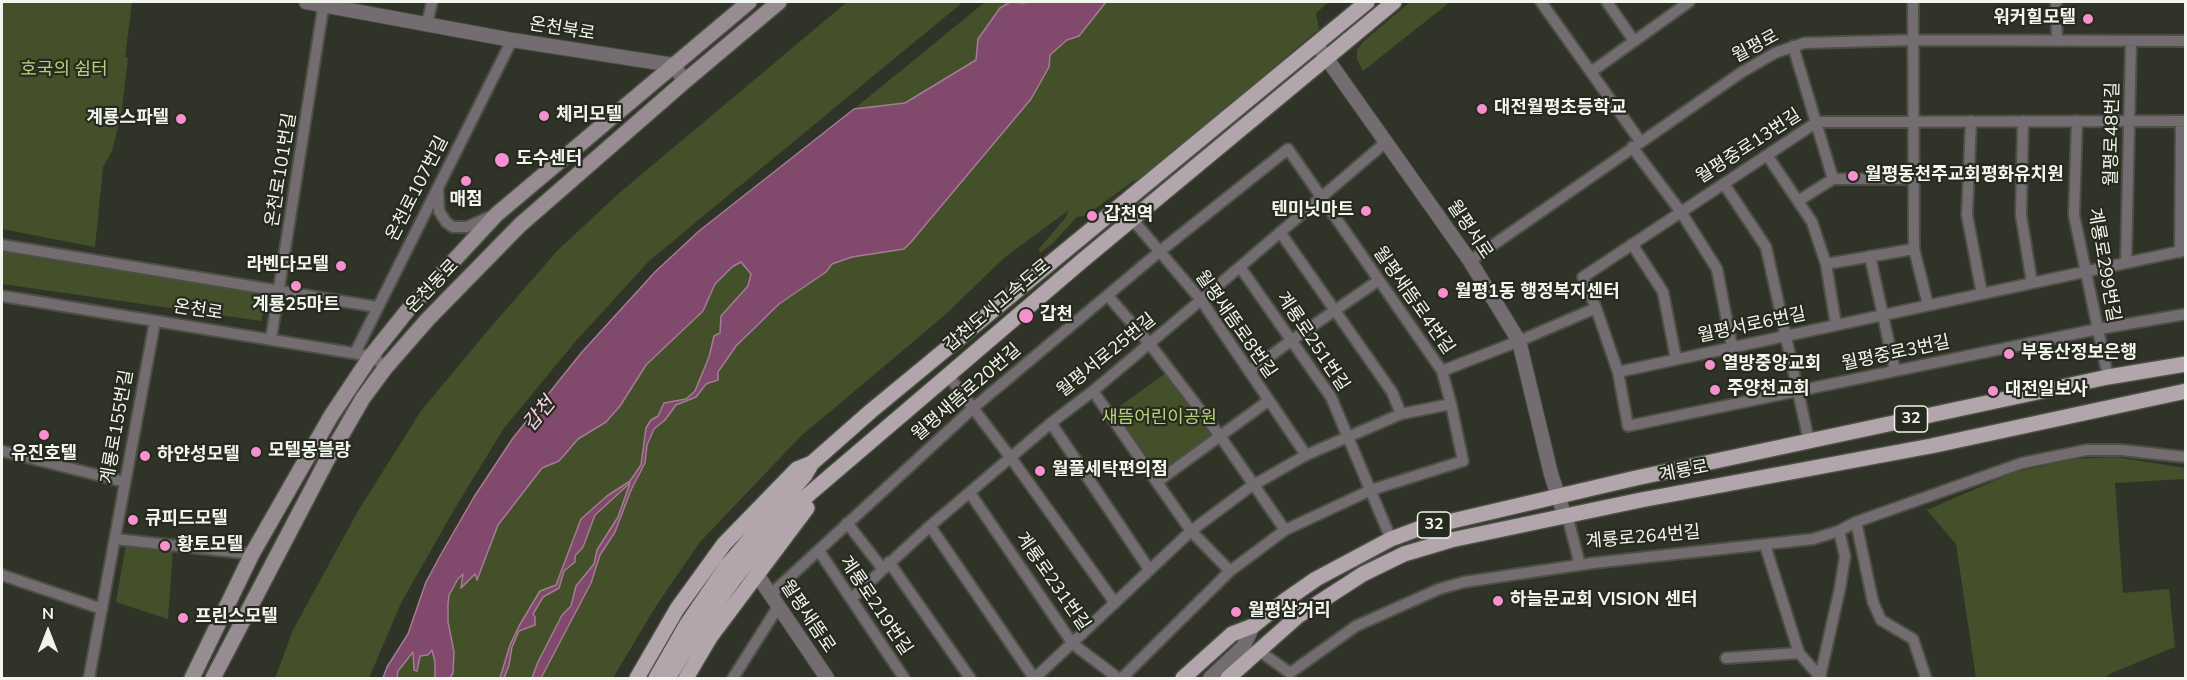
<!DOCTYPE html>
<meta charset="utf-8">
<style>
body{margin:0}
#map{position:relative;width:2187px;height:680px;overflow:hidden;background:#303428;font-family:"Nunito Sans",sans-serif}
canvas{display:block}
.frame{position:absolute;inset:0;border:3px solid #f3f6ee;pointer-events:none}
.north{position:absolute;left:18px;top:602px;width:60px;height:60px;-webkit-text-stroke:4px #272a1f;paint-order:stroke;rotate:0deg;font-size:16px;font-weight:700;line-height:24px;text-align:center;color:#f3f6ee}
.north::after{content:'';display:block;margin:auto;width:21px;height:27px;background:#f3f6ee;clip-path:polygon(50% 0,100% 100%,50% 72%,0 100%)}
</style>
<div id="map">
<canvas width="2187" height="680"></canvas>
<div class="frame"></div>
<div class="north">N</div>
</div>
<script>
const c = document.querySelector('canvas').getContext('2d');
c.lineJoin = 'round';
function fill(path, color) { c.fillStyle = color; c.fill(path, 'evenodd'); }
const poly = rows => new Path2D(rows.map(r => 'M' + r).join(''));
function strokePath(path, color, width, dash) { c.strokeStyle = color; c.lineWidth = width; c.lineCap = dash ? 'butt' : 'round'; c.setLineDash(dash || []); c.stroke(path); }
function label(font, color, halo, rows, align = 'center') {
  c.font = font + ' "Nunito Sans","Noto Sans KR",sans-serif'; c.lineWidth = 4.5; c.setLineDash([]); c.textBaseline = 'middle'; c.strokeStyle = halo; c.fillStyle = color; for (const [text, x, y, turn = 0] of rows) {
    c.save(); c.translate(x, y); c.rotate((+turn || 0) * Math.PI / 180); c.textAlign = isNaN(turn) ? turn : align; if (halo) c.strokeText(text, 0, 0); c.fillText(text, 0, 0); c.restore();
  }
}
const green = poly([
 [2,2,132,2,125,57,128,58,121,116,112,151,103,167,95,247,2,229],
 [847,2,963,2,650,260,575,342,504,428,455,508,401,603,369,678,275,678,293,630,358,511,421,411,490,328,557,251,617,195],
 [985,2,1010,2,1000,8,978,39,976,60,905,103,854,109],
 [1106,2,1329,2,1316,13,1319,29,1146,175,1132,182,1085,216,1077,217,1053,243,1040,253,1039,249,1066,217,1069,210,1005,257,945,315,801,436,700,542,656,606,613,678,541,678,591,583,600,556,615,532,631,490,645,463,647,445,654,429,665,420,676,405,696,397,706,384,713,383,733,349,754,327,779,304,826,272,832,264,852,257,904,249,1050,55,1067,40,1079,36],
 [1410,2,1450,2,1363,71,1357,59,1357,50,1364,41],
 [2,252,258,294,266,299,261,321,2,284],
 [741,262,751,274,748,286,722,316,720,333,714,336,709,357,695,391,686,399,664,403,658,417,651,420,643,445,641,465,630,481,607,496,581,519,556,585,549,589,519,626,510,645,500,678,450,678,453,673,454,652,448,622,448,604,449,595,458,579,463,573,461,587,475,574,478,579,498,525,542,468,559,461,578,439,606,422,620,406,646,365,703,312,715,284,732,267],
 [1166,373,1211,435,1211,438,1166,471,1155,467,1113,411],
 [2115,457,2185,468,2185,479,2115,483,2123,593,2169,589,2175,647,2114,672,2103,678,1976,678,1956,544,1927,510,2012,473,2074,459],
 [630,482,618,517,597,550,594,564,576,587,571,606,561,615,532,678,504,678,509,665,512,647,519,630,535,625,533,614,543,597,559,588,564,571,571,567,575,557,583,547,595,515],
 [126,544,173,549,168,619,116,602],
 [432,650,435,662,435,678,397,678,397,671,413,651,417,670,420,656]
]);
const water = poly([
 [1010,2,1023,3,1029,2,1106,2,1079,36,1067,40,1050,55,1049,67,1031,99,911,242,904,249,852,257,832,264,826,272,779,304,736,346,718,372,718,380,706,384,696,397,676,405,665,420,654,429,647,445,645,463,631,490,615,532,600,555,591,583,541,678,532,678,538,662,562,615,571,606,576,586,594,564,597,550,618,517,630,483,595,515,583,547,575,556,575,562,564,571,559,588,543,597,533,614,535,617,535,625,519,631,512,647,509,665,504,678,500,678,510,645,519,626,540,591,556,585,581,519,607,496,630,481,641,465,646,428,651,420,658,416,664,403,686,399,695,391,709,357,714,336,720,333,721,316,748,286,751,274,741,262,732,267,715,284,703,311,646,365,620,406,606,422,578,439,559,461,542,468,498,525,477,580,475,574,461,588,463,574,458,579,449,595,448,604,448,622,454,652,453,673,450,678,435,678,435,662,432,650,428,655,420,656,417,671,414,670,413,652,398,671,397,678,383,678,387,667,408,634,426,582,440,556,474,497,513,438,582,352,655,272,699,231,854,109,905,103,976,60,978,39,1000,8,1010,2]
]);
const minor = poly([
 [1541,2,1640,141],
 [1607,2,1634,41],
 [1913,2,1914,249,1928,305],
 [2056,2,2057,41],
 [427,24,432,2],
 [1793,46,1833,179],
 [1591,72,1689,2],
 [1971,121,1967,215,1982,294],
 [2023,121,2021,215,2032,283],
 [2077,121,2074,215,2108,377],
 [2186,121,1817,122,1583,277,1596,308,1618,372,1628,426,2098,329,2186,314],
 [1632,147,1681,212,1717,269,1732,347],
 [1767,155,1812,222,1826,264,1836,325],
 [1724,184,1766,247,1809,441],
 [438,190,439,211,446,222,453,227,467,227,491,216],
 [1798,201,1833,179,1913,179],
 [1132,219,1201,300,1306,455],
 [1280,232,1392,392,1401,414],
 [1632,244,1663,292,1676,359],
 [2,245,377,307],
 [2180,252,2181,121],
 [1870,256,1895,371],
 [1470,261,1742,72,1775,53,1804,43,1914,40,2186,41],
 [2126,263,2131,41],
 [1826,264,1914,249],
 [1240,267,1331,397,1391,539],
 [2,296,371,356,386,367],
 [1108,296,1149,343,1220,436,1285,530],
 [271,339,324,2],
 [355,353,512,40],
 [1250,371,1292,340,1379,280],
 [1442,371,1519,341,1596,308],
 [1618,372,2186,250],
 [947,374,1011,458,1115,603],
 [1093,391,1191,531,1230,571],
 [1051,423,1149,569],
 [2,451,125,482],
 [1157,482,1268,401],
 [970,493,1073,644,1118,678],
 [1567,515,1580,565],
 [1856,522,1873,602,1881,620,1913,639,1926,678],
 [847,523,882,568],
 [930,526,1034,678],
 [115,539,252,554],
 [1765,545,1799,653,1821,678],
 [819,551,904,678],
 [889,562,970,678],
 [2,575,102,609],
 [770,595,972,409,1159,252,1288,149,1442,371,1451,404,1463,461,1371,490,1285,530,1230,571,1122,678],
 [851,599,930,526,1051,423,1093,391,1201,300,1386,142],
 [1258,650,1290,673,1356,626,1439,589,1464,582,1593,563,1813,539,1839,531,1856,522,2022,463,2086,450,2121,450,2186,457],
 [1726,658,1799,653],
 [1820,677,1840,588,1845,556,1839,531],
 [89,678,155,321],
 [733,678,778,607],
 [1035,678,1191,531,1250,487,1306,455,1401,414,1451,404]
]);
const tertiary = poly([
 [306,2,512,40,673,65,685,81],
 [1320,49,1470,261,1519,341,1551,474,1563,511],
 [758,576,827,678],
 [1210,678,1243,647,1253,626]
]);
const secondary = poly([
 [192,678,252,554,331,416,371,356,407,311,497,214,749,2],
 [213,678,326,462,363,398,386,367,428,319,520,225,685,81,779,2]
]);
const primary = poly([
 [637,678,677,609,724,544,797,469,812,463],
 [656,678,687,624,726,567,805,475,812,463,871,411,1367,2],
 [668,678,695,634,735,578,767,538,808,495,1083,260,1394,2],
 [686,678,711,636,807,508],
 [1183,678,1232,634,1253,626,1283,602,1316,579,1391,539,1418,529,1636,478,1809,441,2108,377,2186,364],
 [1228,678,1298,616,1363,574,1404,554,1451,540,1641,500,1931,446,2186,391]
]);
const markers = [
 [2088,19,6,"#f690cf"],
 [1482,109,6,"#f690cf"],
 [544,116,6,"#f690cf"],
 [181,119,6,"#f690cf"],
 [502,160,8,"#f690cf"],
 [1853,176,6,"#f690cf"],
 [466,181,6,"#f690cf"],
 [1366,211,6,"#f690cf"],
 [1092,216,6,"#f690cf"],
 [341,266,6,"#f690cf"],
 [296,286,6,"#f690cf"],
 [1443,293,6,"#f690cf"],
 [1026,316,8,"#f690cf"],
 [2009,354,6,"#f690cf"],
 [1710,365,6,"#f690cf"],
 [1715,390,6,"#f690cf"],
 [1993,391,6,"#f690cf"],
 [44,435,6,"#f690cf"],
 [256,452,6,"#f690cf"],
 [145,456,6,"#f690cf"],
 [1040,471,6,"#f690cf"],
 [133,520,6,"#f690cf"],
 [165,546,6,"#f690cf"],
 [1498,601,6,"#f690cf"],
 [1236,612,6,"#f690cf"],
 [183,618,6,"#f690cf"]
];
const shields = [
 [1911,419,33],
 [1434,525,33]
];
const shieldNames = [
 ["32",1911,419],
 ["32",1434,525]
];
const poiNames = [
 ["워커힐모텔",2076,19,"right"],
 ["대전월평초등학교",1494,109],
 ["체리모텔",556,116],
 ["계룡스파텔",169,119,"right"],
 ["도수센터",516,160],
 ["월평동천주교회평화유치원",1865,176],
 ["매점",466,201,"center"],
 ["텐미닛마트",1354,211,"right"],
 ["갑천역",1104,216],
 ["라벤다모텔",329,266,"right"],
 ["월평1동 행정복지센터",1455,293],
 ["계룡25마트",296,306,"center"],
 ["갑천",1040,316],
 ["부동산정보은행",2021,354],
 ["열방중앙교회",1722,365],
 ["주양천교회",1727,390],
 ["대전일보사",2005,391],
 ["모텔몽블랑",268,452],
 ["유진호텔",44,455,"center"],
 ["하얀성모텔",157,456],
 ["월풀세탁편의점",1052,471],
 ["큐피드모텔",145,520],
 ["황토모텔",177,546],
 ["하늘문교회 VISION 센터",1510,601],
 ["월평삼거리",1248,612],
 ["프린스모텔",195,618]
];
const streetNames = [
 ["온천북로",562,30,9],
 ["월평로",1756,47,-28],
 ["월평로48번길",2113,134,-89],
 ["월평중로13번길",1749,147,-33],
 ["온천로101번길",282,170,-81],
 ["온천로107번길",418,189,-63],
 ["월평서로",1469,230,56],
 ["계룡로299번길",2103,265,80],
 ["온천동로",433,287,-46],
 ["월평새뜸로4번길",1413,301,55],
 ["갑천도시고속도로",998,306,-40],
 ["온천로",198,311,9],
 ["월평새뜸로8번길",1235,325,55],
 ["월평서로6번길",1752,326,-12],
 ["계룡로251번길",1312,342,56],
 ["월평중로3번길",1896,354,-12],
 ["월평서로25번길",1107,356,-39],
 ["월평새뜸로20번길",967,393,-41],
 ["계룡로155번길",118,427,-80],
 ["계룡로",1684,472,-11],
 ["계룡로264번길",1643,538,-5],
 ["계룡로231번길",1052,582,55],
 ["계룡로219번길",875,606,56],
 ["월평새뜸로",807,617,56]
];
const parkNames = [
 ["호국의 쉼터",64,71],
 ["새뜸어린이공원",1159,419]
];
const waterNames = [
 ["갑천",540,415,-50]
];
fill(green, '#445029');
fill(water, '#81496c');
strokePath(water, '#a37d93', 1.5);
strokePath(minor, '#4b4f44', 14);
strokePath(tertiary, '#4b4f44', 16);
strokePath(secondary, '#4b4f44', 18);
strokePath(primary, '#4b4f44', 18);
strokePath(minor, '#736c70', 10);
strokePath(tertiary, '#736c70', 14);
strokePath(secondary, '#978c92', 15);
strokePath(primary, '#b2a5ac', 15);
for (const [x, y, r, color] of markers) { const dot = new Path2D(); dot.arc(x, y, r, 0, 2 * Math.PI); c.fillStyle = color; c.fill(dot); strokePath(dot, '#272a1f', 2); }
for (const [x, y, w] of shields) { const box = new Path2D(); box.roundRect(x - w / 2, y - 13, w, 26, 4.5); c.fillStyle = '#272a1f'; c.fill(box); strokePath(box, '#f3f6ee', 1.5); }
label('bold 16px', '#f3f6ee', null, shieldNames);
label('bold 18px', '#f3f6ee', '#272a1f', poiNames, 'left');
label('18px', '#f3f6ee', '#272a1f', streetNames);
label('18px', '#b7d278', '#272a1f', parkNames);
label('italic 20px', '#f6d2e6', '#272a1f', waterNames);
</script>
